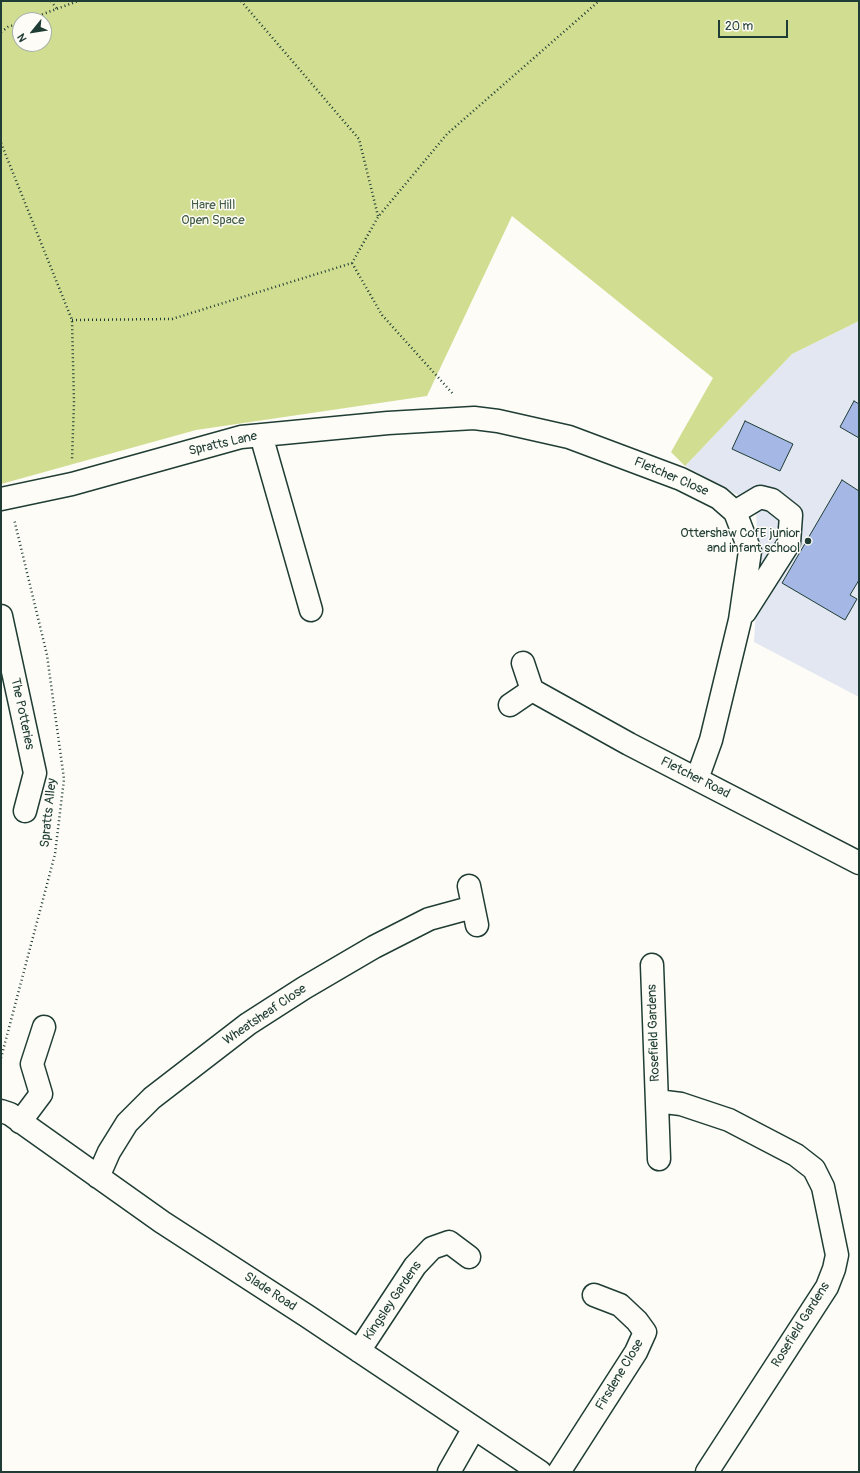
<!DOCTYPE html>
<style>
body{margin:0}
#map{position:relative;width:860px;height:1473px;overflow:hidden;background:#fdfcf7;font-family:Pangolin,sans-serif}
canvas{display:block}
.frame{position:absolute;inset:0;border:2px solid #1f3d34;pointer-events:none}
.north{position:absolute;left:12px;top:12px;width:40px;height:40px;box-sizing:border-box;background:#fdfcf7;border:1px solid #a4b0a9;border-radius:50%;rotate:240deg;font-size:11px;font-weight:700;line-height:16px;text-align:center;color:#1f3d34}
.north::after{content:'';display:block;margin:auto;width:14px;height:18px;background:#1f3d34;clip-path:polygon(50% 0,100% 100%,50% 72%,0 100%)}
.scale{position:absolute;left:718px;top:20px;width:70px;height:18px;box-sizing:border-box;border:2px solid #1f3d34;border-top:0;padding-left:5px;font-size:12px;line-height:14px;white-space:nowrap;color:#1f3d34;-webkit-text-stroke:3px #fdfcf7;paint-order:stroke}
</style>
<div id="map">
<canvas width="860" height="1473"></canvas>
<div class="frame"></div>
<div class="north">N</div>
<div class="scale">20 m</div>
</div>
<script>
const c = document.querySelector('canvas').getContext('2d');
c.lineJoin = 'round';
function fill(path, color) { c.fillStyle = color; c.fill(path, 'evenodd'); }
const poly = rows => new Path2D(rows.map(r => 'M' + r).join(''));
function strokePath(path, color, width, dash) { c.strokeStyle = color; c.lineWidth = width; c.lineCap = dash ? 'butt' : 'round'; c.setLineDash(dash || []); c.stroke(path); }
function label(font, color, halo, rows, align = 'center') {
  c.font = font + ' Pangolin,sans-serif'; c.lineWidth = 3; c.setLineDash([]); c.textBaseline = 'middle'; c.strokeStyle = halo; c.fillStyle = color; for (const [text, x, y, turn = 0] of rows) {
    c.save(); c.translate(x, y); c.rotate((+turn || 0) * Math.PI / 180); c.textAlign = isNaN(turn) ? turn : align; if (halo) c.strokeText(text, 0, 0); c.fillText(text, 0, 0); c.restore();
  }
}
const built = poly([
 [859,321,859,697,754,642,758,577,756,505,685,466,792,354]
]);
const green = poly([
 [1,1,859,1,859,321,792,354,685,466,671,452,713,378,512,216,427,396,196,430,1,484],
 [20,20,44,20,44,44,20,44]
]);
const building = poly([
 [854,401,859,404,859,438,840,427,854,401],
 [745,421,793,444,780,471,732,449,745,421],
 [842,480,859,491,859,580,850,595,857,599,845,620,782,583,842,480]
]);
const path = poly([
 [51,1,57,9],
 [241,1,359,139,378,216],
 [27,20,78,1],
 [1,32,8,27,20,23],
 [1,143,72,320,74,402,72,460],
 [352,263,382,315,454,395],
 [72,320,172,319,352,263,378,217,447,134,599,1],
 [1,1058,55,854,64,779,47,655,14,519]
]);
const minor = poly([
 [261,435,311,610],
 [1,499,72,484,241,437,388,423,474,418,498,421,569,437,681,479,719,498,735,512,750,551,740,620,711,740,697,779],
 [735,512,760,497,772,500,791,515,789,543,745,612],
 [1,616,35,773,25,811],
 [532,690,629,744,859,863],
 [510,705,532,690,523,663],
 [469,886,477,925],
 [652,965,659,1159],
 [657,1101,681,1104,729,1120,796,1155,814,1169,823,1187,837,1255,834,1269,827,1287,707,1472],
 [1,1111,10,1114,162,1222,307,1316,540,1472],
 [20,1122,41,1094,32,1064,44,1027],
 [98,1177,109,1152,127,1123,152,1098,248,1024,304,988,374,947,429,919,473,907],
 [359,1351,415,1266,432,1248,449,1242,469,1257],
 [449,1472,474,1428],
 [559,1472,636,1352,645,1332,637,1321,620,1305,594,1295]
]);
const markers = [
 [808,541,4,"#1f3d34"]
];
const parkNames = [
 ["Hare Hill",213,206],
 ["Open Space",213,221]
];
const streetNames = [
 ["Spratts Lane",223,444,-13],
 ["Fletcher Close",671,477,23],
 ["The Potteries",22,714,78],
 ["Fletcher Road",695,778,27],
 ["Spratts Alley",49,813,-84],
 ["Wheatsheaf Close",265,1015,-34],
 ["Rosefield Gardens",654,1033,-92],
 ["Slade Road",270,1292,33],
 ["Kingsley Gardens",393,1301,-56],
 ["Rosefield Gardens",801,1325,-58],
 ["Firsdene Close",620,1375,-59]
];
const poiNames = [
 ["Ottershaw CofE junior",800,534],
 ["and infant school",800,549]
];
fill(built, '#e2e7f2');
fill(green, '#d1dd90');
fill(building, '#a4b7e5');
strokePath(building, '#1f3d34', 1);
strokePath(minor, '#1f3d34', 25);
strokePath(path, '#1f3d34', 2.5, [1, 3]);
strokePath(minor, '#fdfcf7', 22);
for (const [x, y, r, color] of markers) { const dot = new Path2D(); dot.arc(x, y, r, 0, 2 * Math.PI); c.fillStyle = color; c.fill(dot); strokePath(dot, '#fdfcf7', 1.5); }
label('13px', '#435d46', '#fdfcf7', parkNames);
label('13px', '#1f3d34', '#fdfcf7', streetNames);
label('13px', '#1f3d34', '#fdfcf7', poiNames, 'right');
</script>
